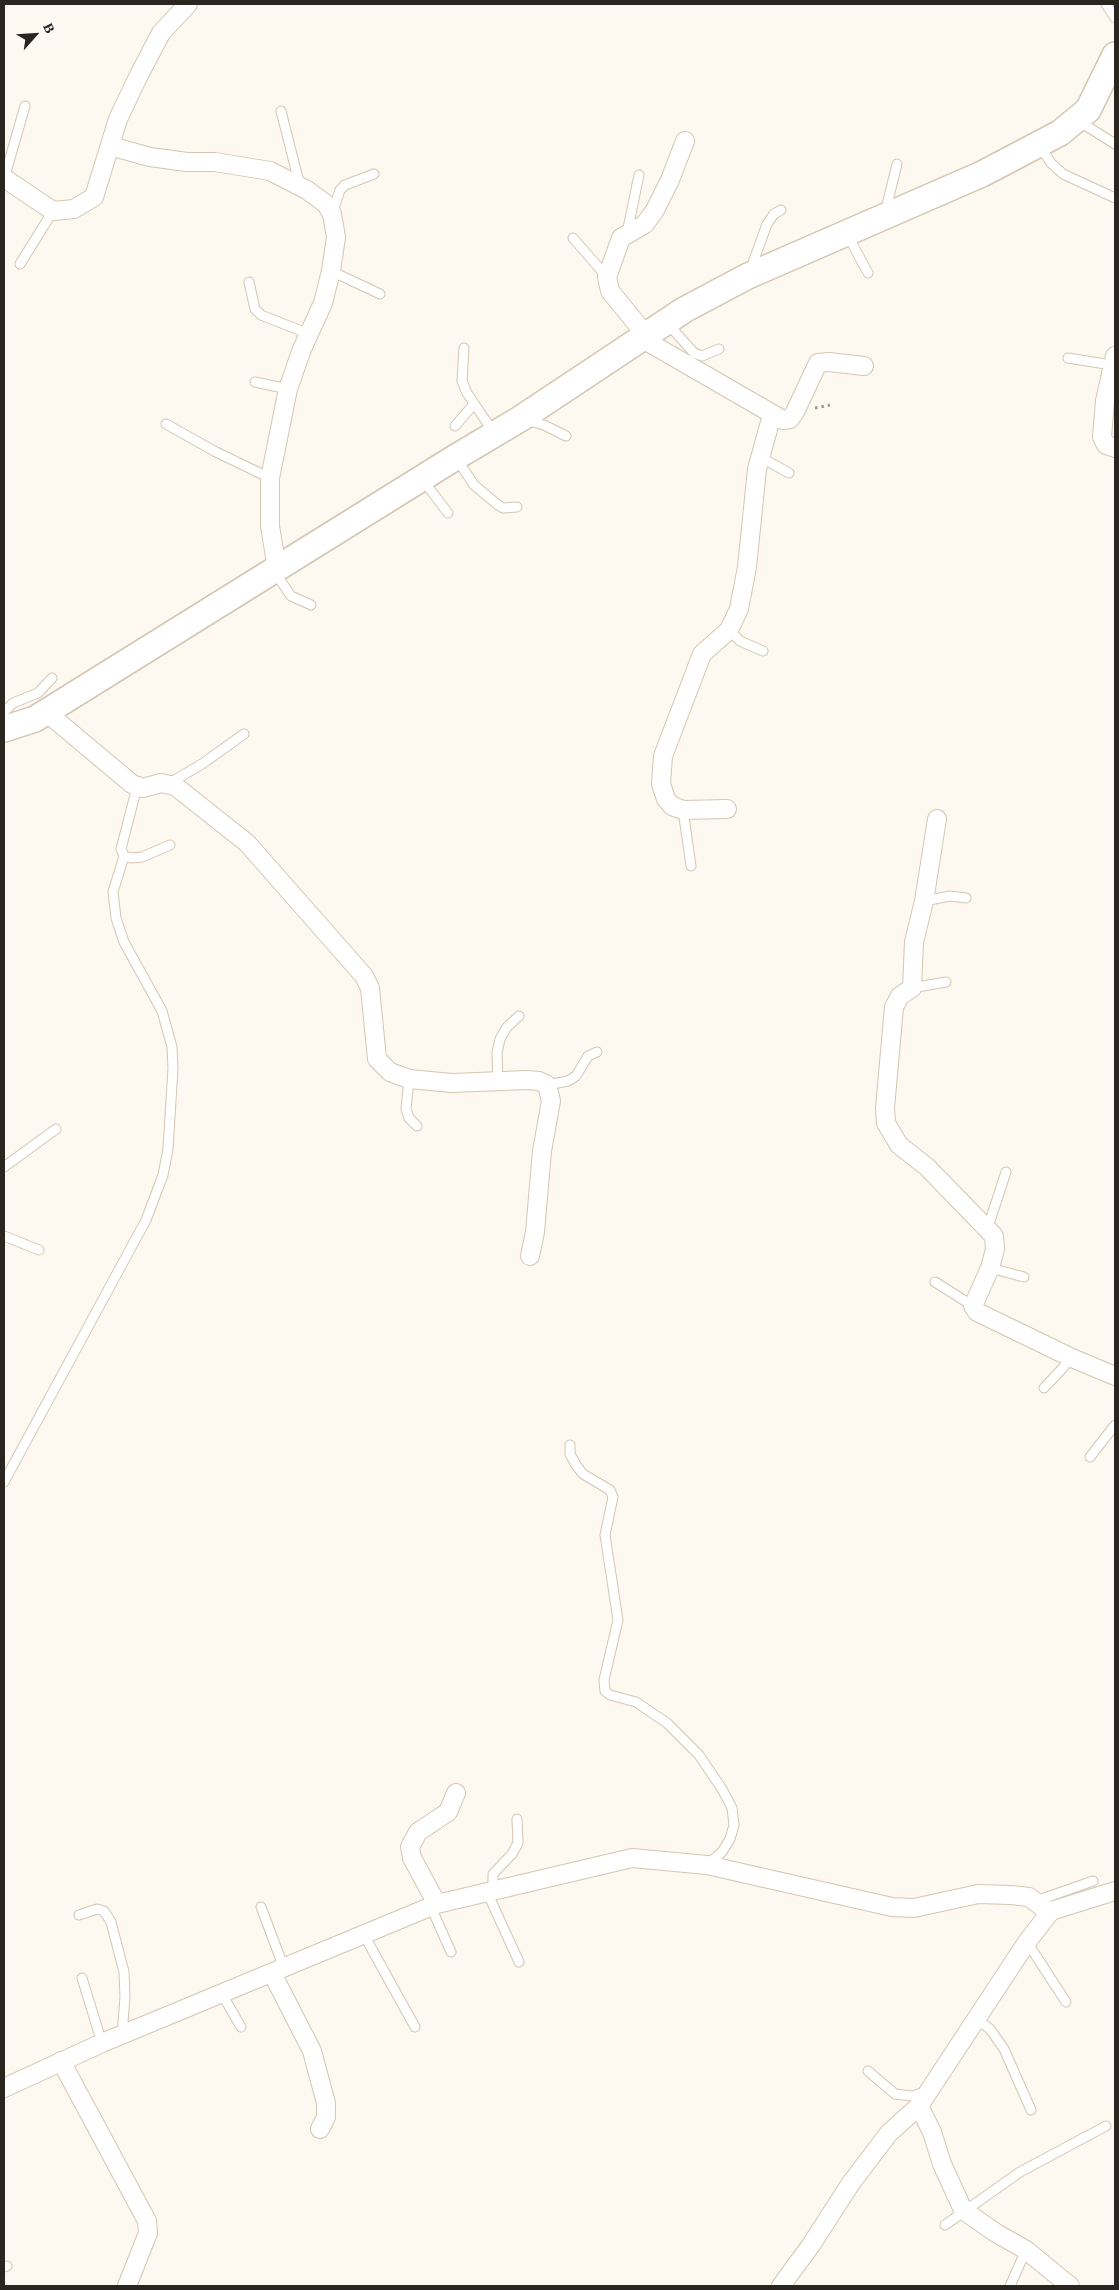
<!DOCTYPE html>
<style>
body{margin:0}
#map{position:relative;width:1119px;height:2290px;overflow:hidden;background:#fdf8f0;font-family:Georgia,serif}
canvas{display:block}
.frame{position:absolute;inset:0;border:5px solid #2a251e;pointer-events:none}
.north{position:absolute;left:10px;top:10px;width:50px;height:50px;-webkit-text-stroke:4px #fff;paint-order:stroke;rotate:64deg;font-size:14px;font-weight:700;line-height:20px;text-align:center;color:#2a251e}
.north::after{content:'';display:block;margin:auto;width:18px;height:22px;background:#2a251e;clip-path:polygon(50% 0,100% 100%,50% 72%,0 100%)}
</style>
<div id="map">
<canvas width="1119" height="2290"></canvas>
<div class="frame"></div>
<div class="north">B</div>
</div>
<script>
const c = document.querySelector('canvas').getContext('2d');
c.lineJoin = 'round';
const poly = rows => new Path2D(rows.map(r => 'M' + r).join(''));
function strokePath(path, color, width, dash) { c.strokeStyle = color; c.lineWidth = width; c.lineCap = dash ? 'butt' : 'round'; c.setLineDash(dash || []); c.stroke(path); }
const path = poly([
 [815,408,830,405]
]);
const lane = poly([
 [1106,4,1115,18],
 [281,111,300,186],
 [1077,120,1115,144],
 [1039,145,1051,163,1063,174,1115,198],
 [4,179,25,106],
 [885,213,897,164],
 [332,214,340,190,345,185,374,174],
 [627,233,639,175],
 [847,234,868,273],
 [573,238,607,277],
 [20,264,53,211],
 [331,271,380,294],
 [750,271,767,224,774,214,781,210],
 [249,282,255,309,261,315,309,334],
 [668,324,694,353,702,356,719,349],
 [464,348,462,381,467,393,494,433],
 [1068,358,1112,365],
 [255,382,288,389],
 [525,420,544,425,566,436],
 [166,424,216,452,270,478],
 [455,426,474,404],
 [760,457,789,473],
 [457,459,474,485,498,505,503,508,517,507],
 [422,479,448,513],
 [274,571,291,596,311,605],
 [729,630,740,641,763,651],
 [4,712,13,703,38,693,52,678],
 [168,784,202,764,244,734],
 [137,787,121,849,124,856,131,858,142,857,170,845],
 [683,810,691,866],
 [924,901,950,896,966,898],
 [912,988,946,982],
 [409,1079,406,1109,409,1118,417,1126],
 [498,1081,497,1053,500,1039,507,1027,519,1016],
 [547,1085,568,1081,576,1076,588,1056,597,1052],
 [4,1167,56,1129],
 [988,1227,1006,1172],
 [4,1236,39,1250],
 [990,1268,1024,1277],
 [935,1282,973,1306],
 [1044,1388,1072,1358],
 [570,1445,570,1454,576,1465,583,1474,610,1490,613,1497,605,1535,618,1620,604,1680,605,1691,610,1695,636,1702,667,1723,699,1755,722,1789,732,1808,734,1825,730,1839,722,1852,707,1865],
 [1090,1457,1115,1425],
 [4,1482,146,1220,163,1175,168,1149,173,1068,172,1047,162,1011,124,942,116,918,113,892,124,856],
 [493,1891,493,1874,512,1854,518,1843,517,1819],
 [487,1892,519,1962],
 [1036,1901,1093,1881],
 [261,1907,284,1968],
 [431,1907,451,1952],
 [79,1915,97,1909,104,1911,111,1922,124,1972,125,1997,122,2035],
 [364,1935,415,2027],
 [1027,1942,1066,2002],
 [82,1978,102,2043],
 [222,1994,241,2027],
 [976,2019,990,2029,1004,2049,1031,2110],
 [868,2071,895,2094,912,2096,925,2092],
 [945,2225,1020,2172,1106,2126],
 [4,2267,7,2266],
 [1010,2286,1026,2250]
]);
const street = poly([
 [110,146,150,157,187,162,215,162,270,171,307,190,326,204,332,214,336,237,331,271,323,303,302,349,288,389,270,478,270,526,277,569],
 [4,178,53,211,74,209,94,197,118,119,139,75,161,33,188,4],
 [645,334,610,291,607,277,621,238,645,224,655,210,670,180,685,141],
 [641,338,783,420,790,419,795,412,818,363,829,362,864,366],
 [1115,356,1105,401,1102,437,1106,445,1115,448],
 [46,712,132,784,143,788,161,783,175,786,247,843,364,976,370,988,377,1059,390,1072,409,1079,452,1083,527,1080,539,1081,547,1085,551,1101,542,1151,535,1232,530,1256],
 [727,809,683,810,672,806,666,799,661,784,663,756,702,654,729,630,739,609,747,567,757,469,772,415],
 [937,819,924,901,914,942,912,988,900,996,894,1007,885,1108,886,1123,899,1145,927,1167,994,1236,995,1249,990,1268,973,1306,977,1312,1072,1358,1115,1376],
 [437,1904,412,1858,410,1847,418,1832,448,1812,456,1793],
 [1051,1911,1027,1942,919,2106,932,2132,942,2164,963,2210,996,2233,1026,2250,1070,2286],
 [272,1973,312,2051,326,2103,326,2117,320,2129],
 [61,2061,147,2221,148,2233,127,2286],
 [4,2088,102,2043,437,1904,632,1858,707,1865,892,1907,914,1908,978,1894,1011,1895,1029,1897,1046,1910,1051,1911,1115,1891],
 [781,2286,811,2245,851,2183,889,2133,919,2106]
]);
const secondary = poly([
 [4,729,35,719,456,457,520,419,684,310,748,276,982,174,1060,133,1088,110,1115,55]
]);
strokePath(lane, '#d3c6b2', 11);
strokePath(street, '#d3c6b2', 20);
strokePath(secondary, '#d3c6b2', 28);
strokePath(path, '#9f9a93', 3, [2.5, 4]);
strokePath(lane, '#fff', 9);
strokePath(street, '#fff', 18);
strokePath(secondary, '#fff', 25);
</script>
